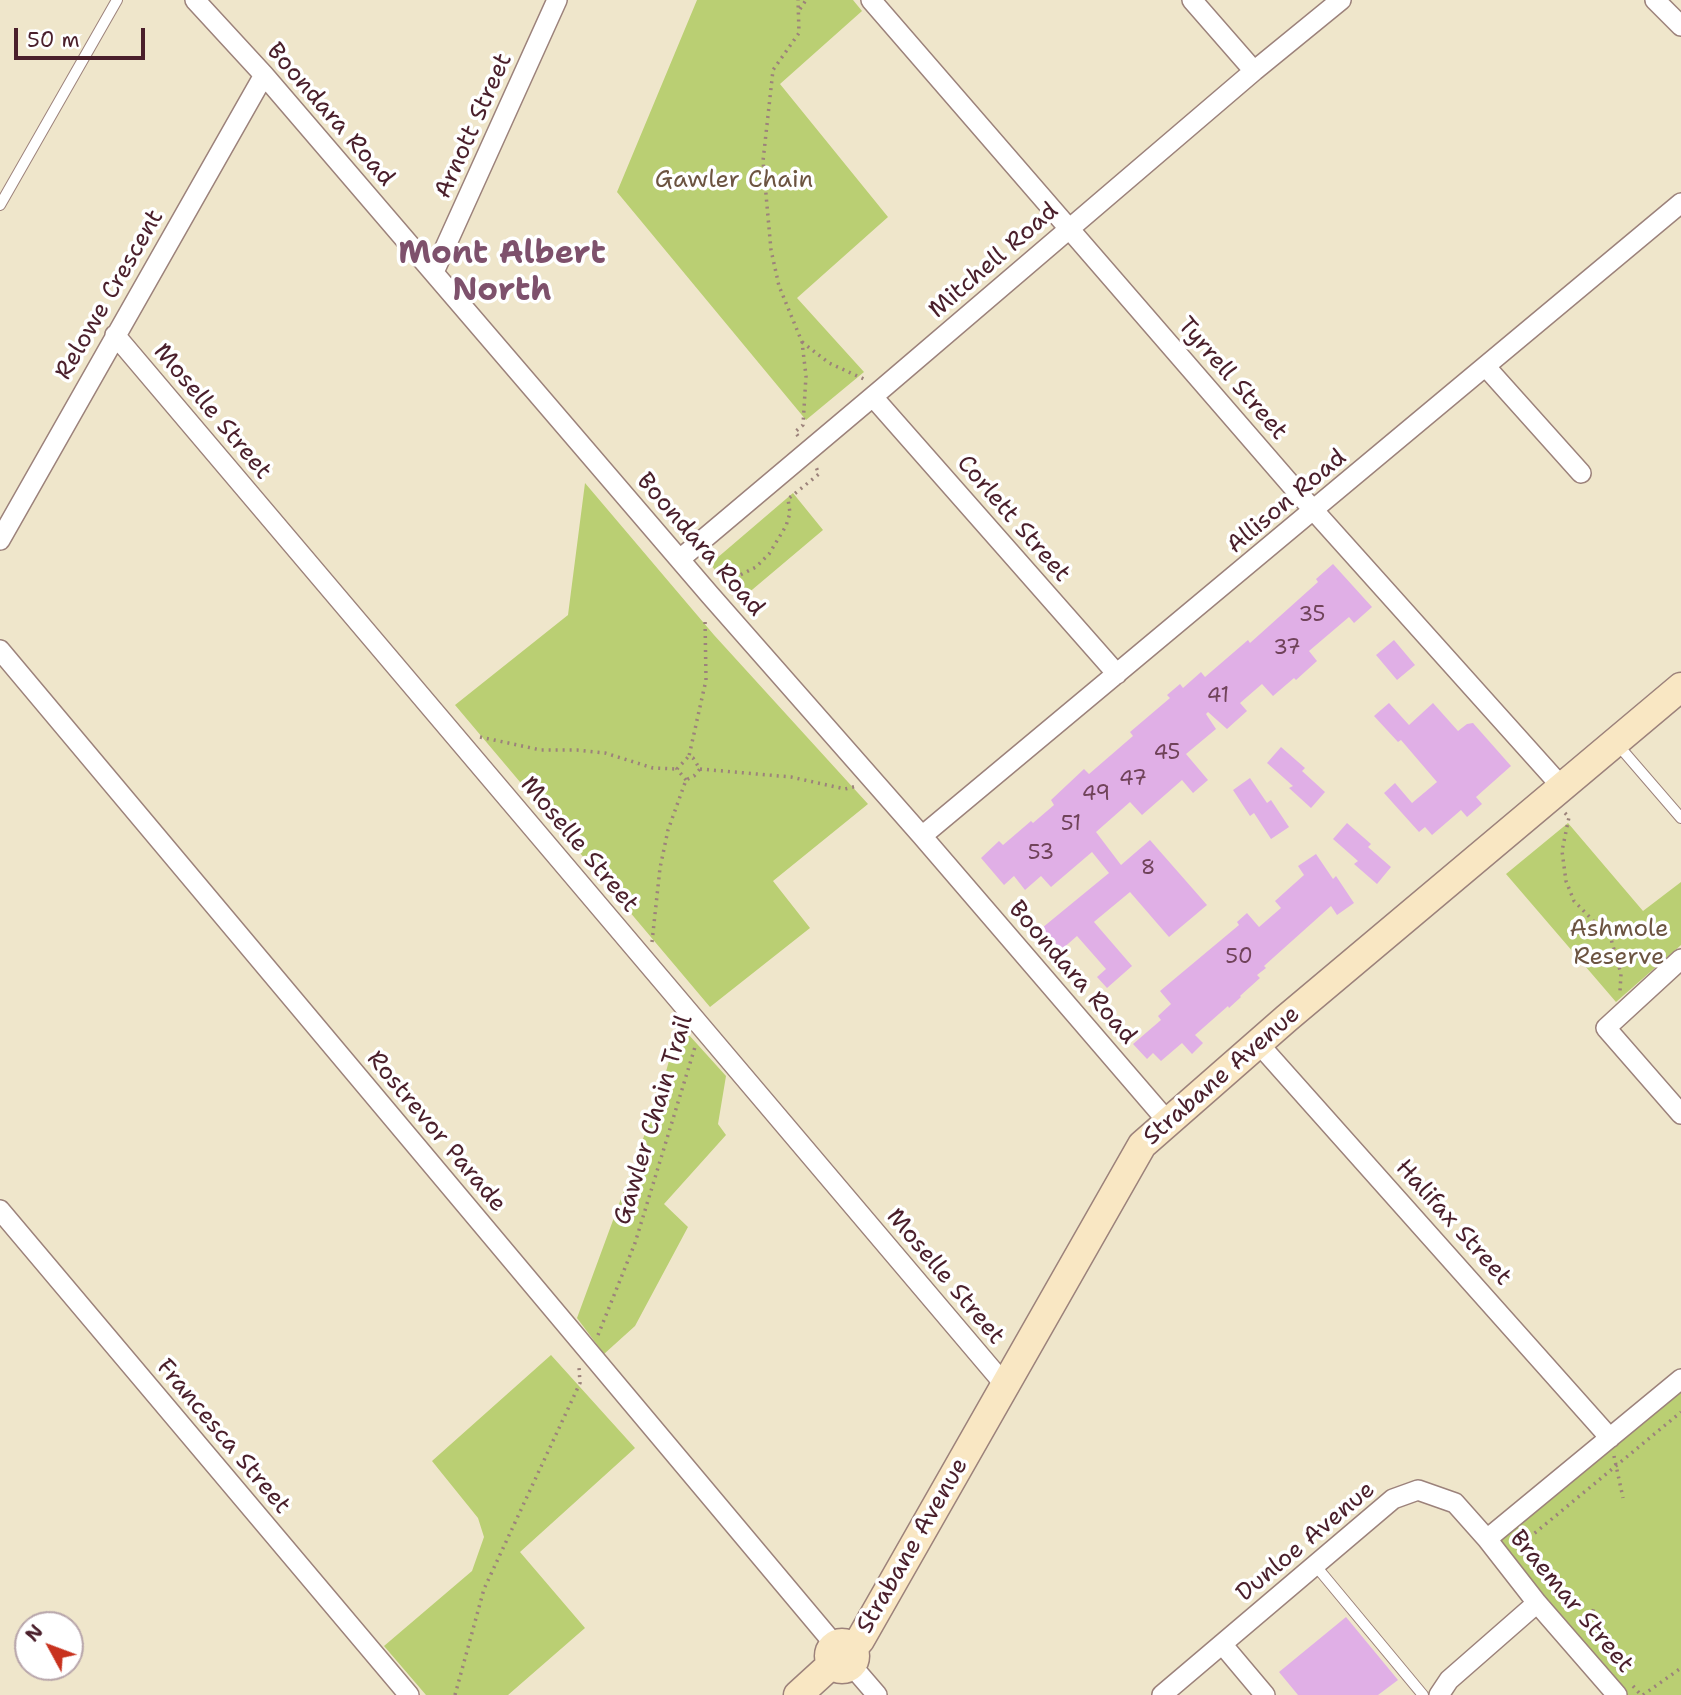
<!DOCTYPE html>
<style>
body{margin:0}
#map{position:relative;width:1681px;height:1695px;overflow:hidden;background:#efe6cb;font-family:"Shantell Sans",sans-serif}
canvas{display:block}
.north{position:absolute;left:14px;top:1611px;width:70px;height:70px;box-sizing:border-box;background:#fff;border:2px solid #b7a5aa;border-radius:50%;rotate:311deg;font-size:19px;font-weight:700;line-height:28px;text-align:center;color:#4a1f2b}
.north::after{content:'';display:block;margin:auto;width:24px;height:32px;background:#c8321e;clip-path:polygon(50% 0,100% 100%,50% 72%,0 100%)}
.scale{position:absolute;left:14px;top:28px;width:131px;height:32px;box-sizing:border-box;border:4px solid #4a1f2b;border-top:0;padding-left:9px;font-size:21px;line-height:24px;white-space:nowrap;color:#4a1f2b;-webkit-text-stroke:5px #fff;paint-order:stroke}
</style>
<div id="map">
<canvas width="1681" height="1695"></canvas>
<div class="north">N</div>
<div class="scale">50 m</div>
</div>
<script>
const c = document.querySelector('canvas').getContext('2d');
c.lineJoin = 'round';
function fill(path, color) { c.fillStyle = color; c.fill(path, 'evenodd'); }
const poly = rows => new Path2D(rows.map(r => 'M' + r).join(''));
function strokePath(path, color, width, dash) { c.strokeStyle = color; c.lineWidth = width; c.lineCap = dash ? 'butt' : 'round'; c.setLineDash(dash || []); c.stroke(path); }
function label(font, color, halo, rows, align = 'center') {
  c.font = font + ' "Shantell Sans",sans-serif'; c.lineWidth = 7; c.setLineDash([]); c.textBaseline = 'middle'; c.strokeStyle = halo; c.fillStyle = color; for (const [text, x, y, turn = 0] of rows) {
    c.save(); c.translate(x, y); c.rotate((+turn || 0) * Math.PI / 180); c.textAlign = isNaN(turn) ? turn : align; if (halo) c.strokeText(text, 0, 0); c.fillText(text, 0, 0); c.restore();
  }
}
const green = poly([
 [697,0,853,0,862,11,780,84,888,217,797,298,864,372,806,420,617,192],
 [585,483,714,635,868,804,773,881,810,928,710,1007,455,705,568,615],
 [793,493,823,530,740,600,710,564],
 [1568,823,1643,911,1681,882,1681,945,1616,1002,1506,874],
 [679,1024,726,1076,718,1124,726,1135,664,1204,688,1227,635,1326,604,1354,577,1318,661,1090],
 [551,1355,635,1448,520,1552,585,1628,508,1695,426,1695,384,1646,472,1571,484,1537,478,1518,432,1461],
 [1681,1383,1681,1695,1617,1695,1487,1539]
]);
const building = poly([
 [1333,564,1372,607,1354,623,1349,617,1309,651,1317,661,1296,680,1294,678,1273,696,1262,684,1240,703,1247,711,1227,729,1208,712,1206,714,1216,729,1186,754,1208,780,1193,793,1182,780,1142,815,1130,802,1096,832,1121,865,1150,840,1207,905,1169,937,1130,892,1095,921,1094,922,1132,966,1107,988,1097,977,1106,969,1077,936,1061,950,1042,928,1109,873,1092,852,1051,887,1041,876,1025,890,1014,876,1004,885,981,858,999,841,1003,845,1031,821,1033,823,1054,805,1051,800,1084,769,1089,774,1133,736,1130,732,1170,698,1167,695,1180,684,1183,688,1201,672,1205,677,1248,640,1250,643,1318,582,1316,579],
 [1394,640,1415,665,1397,680,1376,655],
 [1389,703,1409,725,1433,703,1458,731,1467,724,1473,723,1511,766,1476,797,1482,804,1467,817,1461,810,1432,835,1425,827,1419,832,1384,793,1395,783,1412,803,1437,782,1401,740,1398,742,1374,716],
 [1281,747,1305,768,1302,771,1325,792,1311,808,1289,788,1293,786,1267,763],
 [1250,778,1267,803,1271,800,1289,827,1271,839,1254,813,1250,816,1233,790],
 [1347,823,1371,844,1368,847,1391,867,1377,884,1354,864,1358,861,1333,839],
 [1316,854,1333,879,1336,876,1354,903,1337,915,1331,906,1264,966,1266,968,1257,975,1260,978,1240,996,1241,997,1229,1008,1228,1006,1195,1035,1203,1043,1192,1054,1182,1043,1161,1061,1153,1053,1147,1059,1133,1044,1161,1020,1158,1016,1171,1004,1160,991,1239,925,1237,922,1247,913,1259,927,1281,908,1275,901,1304,875,1298,866],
 [1346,1617,1398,1680,1378,1695,1298,1695,1279,1672]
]);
const path = poly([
 [800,9,806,0],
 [802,342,829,363,866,380],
 [798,436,795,432,803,425,806,376,802,342,779,286,771,250,763,161,773,70,799,33,798,0],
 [722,584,756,567,769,554,786,526,790,513,788,499,819,474,816,467],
 [480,737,541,750,577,750,605,753,653,768,677,769],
 [700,769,791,777,845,789,857,786],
 [686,780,677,769,689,756],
 [1565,813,1569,817,1562,851,1566,881,1574,901,1611,939,1621,974,1620,991],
 [652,942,660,868,668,830,686,780,694,776,700,769,693,758,689,756,706,680,705,618],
 [598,1335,635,1243,695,1047],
 [1614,1456,1623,1498],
 [1522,1556,1524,1542,1681,1412],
 [1586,1631,1595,1605],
 [1633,1686,1641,1695],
 [455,1695,484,1589,580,1383,579,1367],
 [1643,1695,1681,1668]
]);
const lane = poly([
 [0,205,117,0],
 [1618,745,1681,818],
 [1315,1565,1423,1695]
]);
const street = poly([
 [195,0,264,75,710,595,922,836,1168,1122],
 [871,0,1299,494,1561,786],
 [1192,0,1254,71],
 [1655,0,1681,26],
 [434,272,557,0],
 [115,335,1005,1385],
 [1486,367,1581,473],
 [873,397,1117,674],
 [0,540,264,75],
 [680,559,883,388,1254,71,1341,0],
 [0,650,835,1645],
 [922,836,1681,203],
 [1681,959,1606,1028,1681,1114],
 [1258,1043,1610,1438],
 [0,1210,409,1695],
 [1487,1539,1537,1603,1617,1695],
 [1222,1644,1265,1695],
 [852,1666,877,1695],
 [1162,1695,1393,1499,1418,1490,1455,1503,1487,1539,1681,1379],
 [1439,1695,1449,1680,1537,1603]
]);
const secondary = poly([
 '829 1656a13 13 0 1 1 26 0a13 13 0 1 1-26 0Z',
 [853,1648,860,1640,1142,1145,1287,1018,1681,687],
 [798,1695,832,1664]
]);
const numberNames = [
 ["35",1312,616],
 ["37",1287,649],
 ["41",1218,697],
 ["45",1167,754],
 ["47",1133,780],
 ["49",1096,795],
 ["51",1071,825],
 ["53",1041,854],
 ["8",1148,869],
 ["50",1239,958]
];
const streetNames = [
 ["Boondara Road",330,115,49],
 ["Arnott Street",474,126,-66],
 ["Mitchell Road",994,261,-41],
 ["Relowe Crescent",110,295,-60],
 ["Tyrrell Street",1232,379,49],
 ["Moselle Street",212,412,50],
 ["Allison Road",1287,502,-40],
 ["Corlett Street",1013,519,49],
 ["Boondara Road",700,545,49],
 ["Moselle Street",579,845,50],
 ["Boondara Road",1072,973,49],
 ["Strabane Avenue",1222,1076,-41],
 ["Gawler Chain Trail",654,1120,-73],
 ["Rostrevor Parade",436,1132,50],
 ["Halifax Street",1453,1223,48],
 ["Moselle Street",945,1277,50],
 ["Francesca Street",223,1437,50],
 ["Dunloe Avenue",1306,1542,-40],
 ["Strabane Avenue",913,1546,-60],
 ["Braemar Street",1571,1602,50]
];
const parkNames = [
 ["Gawler Chain",734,181],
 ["Ashmole",1619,930],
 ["Reserve",1619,958]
];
const districtNames = [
 ["Mont Albert",502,255],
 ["North",502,292]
];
fill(green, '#bacf73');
fill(building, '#e0afe6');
strokePath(lane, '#9c827b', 12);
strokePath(street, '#9c827b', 22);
strokePath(secondary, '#9c827b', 31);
strokePath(path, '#9c827b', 3.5, [2, 5]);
strokePath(lane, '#fff', 10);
strokePath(street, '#fff', 19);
strokePath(secondary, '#f9e7c3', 28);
label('21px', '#70435a', null, numberNames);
label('24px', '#4a1f2b', '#fff', streetNames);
label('24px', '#6c5441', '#fff', parkNames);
label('bold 32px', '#7e516c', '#fff', districtNames);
</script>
